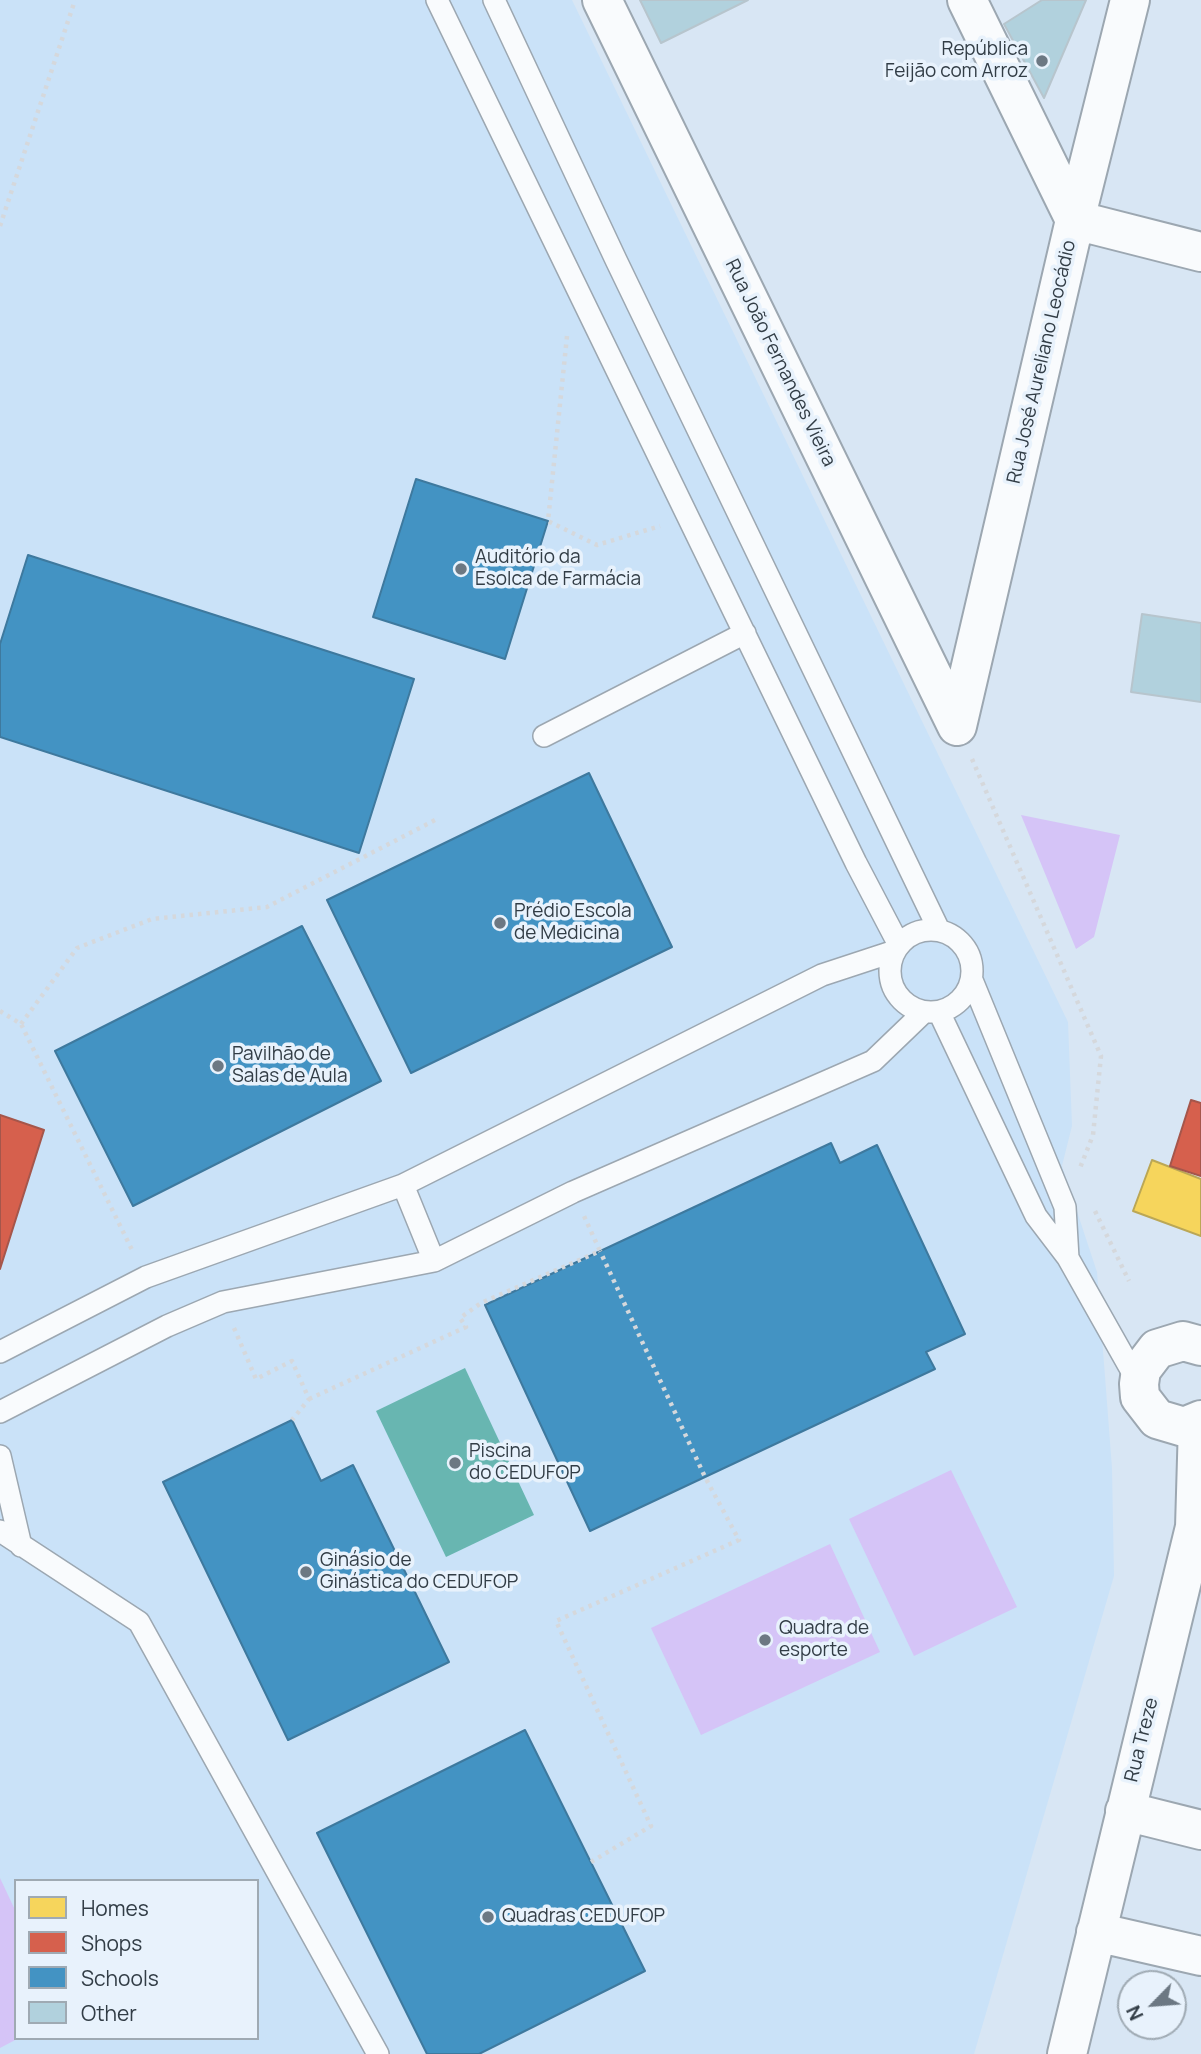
<!DOCTYPE html>
<meta charset="utf-8">
<style>
body{margin:0}
#map{position:relative;width:1201px;height:2054px;overflow:hidden;background:#d8e6f4;font-family:Manrope,sans-serif}
canvas{display:block}
.legend{position:absolute;left:14px;top:1879px;width:245px;height:161px;box-sizing:border-box;background:#e8f2fc;border:2px solid #9faab3;margin:0;padding:9px 12px;list-style:none;font-size:21px;color:#323d46}
.legend li{display:flex;align-items:center;gap:14px;height:35px}
.legend b{width:35px;border:2px solid #9faab3}
.north{position:absolute;left:1117px;top:1970px;width:70px;height:70px;box-sizing:border-box;background:#e8f2fc;border:2px solid #9faab3;border-radius:50%;rotate:245deg;font-size:19px;font-weight:700;line-height:28px;text-align:center;color:#323d46}
.north::after{content:'';display:block;margin:auto;width:24px;height:32px;background:#6c7883;clip-path:polygon(50% 0,100% 100%,50% 72%,0 100%)}
</style>
<div id="map">
<canvas width="1201" height="2054"></canvas>
<ul class="legend">
<li><b style="height:19px;background:#f6d55c"></b>Homes</li>
<li><b style="height:19px;background:#d6604d"></b>Shops</li>
<li><b style="height:19px;background:#4393c3"></b>Schools</li>
<li><b style="height:19px;background:#b1d1dd"></b>Other</li>
</ul>
<div class="north">N</div>
</div>
<script>
const c = document.querySelector('canvas').getContext('2d');
c.lineJoin = 'round';
function fill(path, color) { c.fillStyle = color; c.fill(path, 'evenodd'); }
const poly = rows => new Path2D(rows.map(r => 'M' + r).join(''));
function strokePath(path, color, width, dash) { c.strokeStyle = color; c.lineWidth = width; c.lineCap = dash ? 'butt' : 'round'; c.setLineDash(dash || []); c.stroke(path); }
function label(font, color, halo, rows, align = 'center') {
  c.font = font + ' Manrope,sans-serif'; c.lineWidth = 7; c.setLineDash([]); c.textBaseline = 'middle'; c.strokeStyle = halo; c.fillStyle = color; for (const [text, x, y, turn = 0] of rows) {
    c.save(); c.translate(x, y); c.rotate((+turn || 0) * Math.PI / 180); c.textAlign = isNaN(turn) ? turn : align; if (halo) c.strokeText(text, 0, 0); c.fillText(text, 0, 0); c.restore();
  }
}
const built = poly([
 [0,0,572,0,1068,1022,1072,1126,1062,1166,1097,1272,1112,1468,1114,1576,974,2054,0,2054],
 [16,1881,257,1881,257,2038,16,2038]
]);
const green = poly([
 [1021,815,1120,835,1094,937,1076,949],
 [951,1470,1017,1607,914,1656,849,1519],
 [830,1544,880,1652,701,1735,651,1628],
 [0,1878,16,1912,16,2038,19,2038,0,2048]
]);
const water = poly([
 [465,1368,534,1515,446,1557,376,1411]
]);
const homes = poly([
 [1152,1160,1201,1179,1201,1236,1133,1211,1152,1160]
]);
const shops = poly([
 [1191,1100,1201,1103,1201,1176,1170,1166,1191,1100],
 [0,1115,44,1130,0,1269,0,1115]
]);
const schools = poly([
 [416,479,548,521,505,659,373,617,416,479],
 [28,555,414,679,359,853,0,737,0,644,28,555],
 [589,773,672,947,411,1073,327,900,589,773],
 [302,926,381,1081,133,1206,55,1051,302,926],
 [831,1143,840,1163,877,1145,965,1334,926,1352,935,1369,590,1531,485,1305,831,1143],
 [292,1420,321,1481,353,1465,449,1662,288,1740,163,1482,292,1420],
 [525,1730,645,1971,479,2054,427,2054,317,1833,525,1730]
]);
const building = poly([
 [640,0,748,0,661,43,640,0],
 [1042,0,1086,0,1044,98,1004,24,1042,0],
 [1142,614,1201,623,1201,702,1131,692,1142,614]
]);
const path = poly([
 [0,226,75,0],
 [567,336,548,521,597,545,660,526],
 [972,759,1101,1056,1093,1135,1080,1168],
 [0,1011,21,1024,133,1252],
 [21,1024,77,948,152,919,267,907,439,818],
 [1095,1211,1129,1281],
 [234,1328,256,1379,292,1361,309,1399,292,1420],
 [309,1399,466,1327,460,1318,481,1303,600,1251,584,1216],
 [591,1862,651,1826,556,1621,739,1540,705,1477,600,1251]
]);
const service = poly([
 [437,0,856,863,899,945],
 [494,0,616,260,939,930],
 [544,736,745,633],
 '890 971a41 41 0 1 1 82 0a41 41 0 1 1-82 0Z',
 [972,980,1065,1207,1068,1258],
 [939,1012,1036,1216,1068,1258,1138,1382],
 [403,1185,434,1261],
 [0,1352,146,1277,403,1185,822,975,895,951],
 [0,1412,167,1326,223,1302,434,1261,573,1192,873,1061,924,1012],
 [0,1456,21,1546],
 [0,1531,139,1622,378,2054]
]);
const minor = poly([
 [602,0,957,726],
 [967,0,1075,220,1201,252],
 [957,726,1075,220,1130,0],
 [1201,1346,1183,1341,1157,1349,1141,1370,1139,1384,1140,1397,1157,1419,1184,1427,1201,1420],
 [1125,1811,1201,1830],
 [1096,1932,1201,1956],
 [1067,2054,1195,1527,1198,1424]
]);
const markers = [
 [1042,61,7,"#6c7883"],
 [461,569,7,"#6c7883"],
 [500,923,7,"#6c7883"],
 [218,1066,7,"#6c7883"],
 [455,1463,7,"#6c7883"],
 [306,1572,7,"#6c7883"],
 [765,1640,7,"#6c7883"],
 [488,1917,7,"#6c7883"]
];
const poiNames = [
 ["República",1028,50,"right"],
 ["Feijão com Arroz",1028,72,"right"],
 ["Auditório da",475,558],
 ["Esolca de Farmácia",475,580],
 ["Prédio Escola",514,912],
 ["de Medicina",514,934],
 ["Pavilhão de",232,1055],
 ["Salas de Aula",232,1077],
 ["Piscina",469,1452],
 ["do CEDUFOP",469,1474],
 ["Ginásio de",320,1561],
 ["Ginástica do CEDUFOP",320,1583],
 ["Quadra de",779,1629],
 ["esporte",779,1651],
 ["Quadras CEDUFOP",502,1917]
];
const streetNames = [
 ["Rua José Aureliano Leocádio",1042,362,-77],
 ["Rua João Fernandes Vieira",780,363,64],
 ["Rua Treze",1142,1740,-76]
];
fill(built, '#cae2f8');
fill(green, '#d5c4f7');
fill(water, '#68b6b1');
fill(homes, '#f6d55c');
strokePath(homes, '#bba755', 2);
fill(shops, '#d6604d');
strokePath(shops, '#a5564b', 2);
fill(schools, '#4393c3');
strokePath(schools, '#3e799e', 2);
fill(building, '#b1d1dd');
strokePath(building, '#b7c5cd', 2);
strokePath(service, '#9ca7b1', 24);
strokePath(minor, '#9ca7b1', 42);
strokePath(path, '#d5d8dc', 4.5, [3.5, 5]);
strokePath(service, '#f9fbfd', 21);
strokePath(minor, '#f9fbfd', 38);
for (const [x, y, r, color] of markers) { const dot = new Path2D(); dot.arc(x, y, r, 0, 2 * Math.PI); c.fillStyle = color; c.fill(dot); strokePath(dot, '#e8f2fc', 2.5); }
label('19px', '#323d46', '#e8f2fc', poiNames, 'left');
label('19px', '#323d46', '#e8f2fc', streetNames);
</script>
